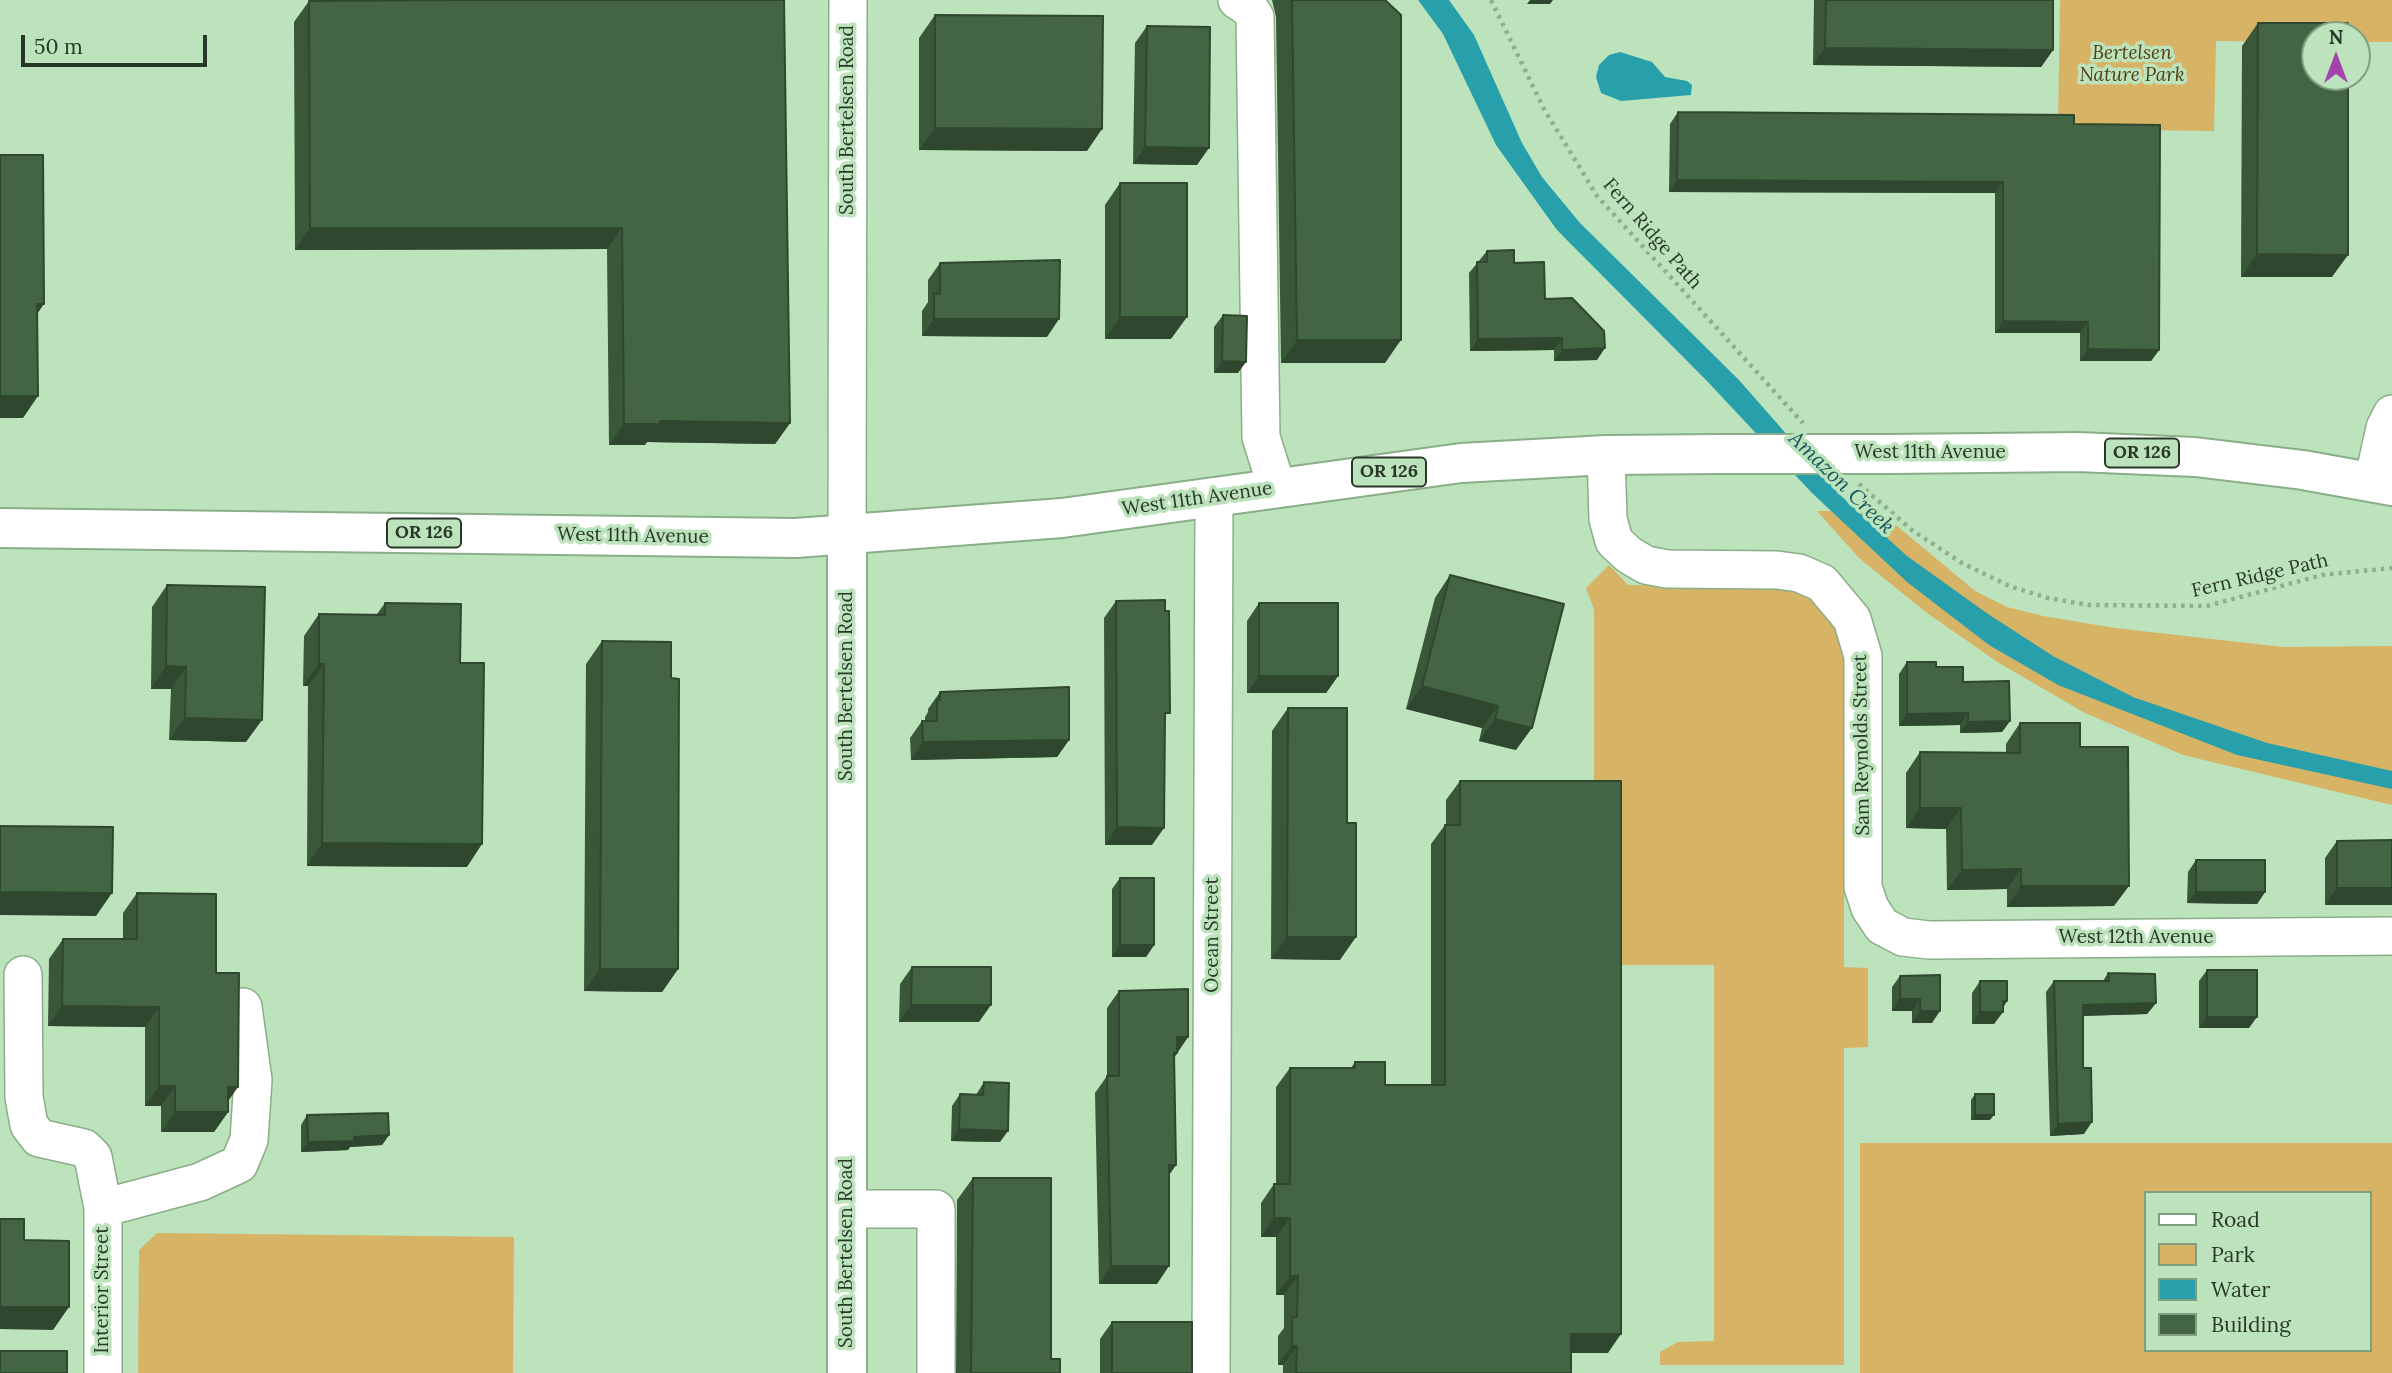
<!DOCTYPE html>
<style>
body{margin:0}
#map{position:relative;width:2392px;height:1373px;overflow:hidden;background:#bce3bb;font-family:Lora,serif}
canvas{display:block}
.legend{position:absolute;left:2144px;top:1191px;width:228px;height:161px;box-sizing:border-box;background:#bce3bb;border:2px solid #819f80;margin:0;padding:9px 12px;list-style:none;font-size:21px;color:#283828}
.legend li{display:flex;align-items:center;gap:14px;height:35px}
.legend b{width:35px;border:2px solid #819f80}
.north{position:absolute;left:2301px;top:21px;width:70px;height:70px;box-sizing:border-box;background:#bce3bb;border:2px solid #819f80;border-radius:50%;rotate:0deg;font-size:19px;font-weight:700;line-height:28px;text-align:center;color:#283828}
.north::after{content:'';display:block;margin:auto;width:24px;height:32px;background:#a343ab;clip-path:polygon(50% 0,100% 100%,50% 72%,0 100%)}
.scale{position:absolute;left:21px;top:35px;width:186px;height:32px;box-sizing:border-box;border:4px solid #283828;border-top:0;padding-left:9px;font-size:21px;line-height:24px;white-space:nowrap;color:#283828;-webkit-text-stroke:5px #bce3bb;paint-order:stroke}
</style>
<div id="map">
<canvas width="2392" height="1373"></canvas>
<ul class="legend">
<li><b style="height:9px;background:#fff"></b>Road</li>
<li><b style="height:19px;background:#d7b366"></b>Park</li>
<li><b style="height:19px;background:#28a0ac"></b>Water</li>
<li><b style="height:19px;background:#436543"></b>Building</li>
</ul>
<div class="north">N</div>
<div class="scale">50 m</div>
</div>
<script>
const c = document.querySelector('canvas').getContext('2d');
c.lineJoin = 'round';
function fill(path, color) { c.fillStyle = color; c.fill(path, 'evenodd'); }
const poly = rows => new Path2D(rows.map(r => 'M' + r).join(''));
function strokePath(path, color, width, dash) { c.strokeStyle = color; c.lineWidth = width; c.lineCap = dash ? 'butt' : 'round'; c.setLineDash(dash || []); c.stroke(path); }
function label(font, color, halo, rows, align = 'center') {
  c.font = font + ' Lora,serif'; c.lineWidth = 7; c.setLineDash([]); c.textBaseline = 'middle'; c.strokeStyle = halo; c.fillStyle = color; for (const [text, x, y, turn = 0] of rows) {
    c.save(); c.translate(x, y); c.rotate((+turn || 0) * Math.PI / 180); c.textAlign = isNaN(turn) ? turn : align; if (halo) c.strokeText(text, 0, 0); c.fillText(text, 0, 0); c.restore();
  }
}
const green = poly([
 [2060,0,2392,0,2392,42,2357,42,2357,35,2315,35,2315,42,2216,41,2214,131,2058,129],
 [1817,511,1879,511,1975,591,2007,607,2043,616,2115,628,2283,647,2392,646,2392,805,2183,755,2085,713,1999,663,1927,613,1859,558],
 [1609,565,1628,585,1796,587,1832,612,1844,652,1844,967,1868,968,1868,1047,1844,1048,1844,1365,1660,1365,1660,1352,1678,1342,1714,1341,1714,965,1613,965,1594,791,1594,609,1586,588],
 [1860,1143,2392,1143,2392,1373,1860,1373],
 [2145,1193,2369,1193,2369,1350,2145,1350],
 [157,1233,514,1237,513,1373,138,1373,139,1250]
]);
const water = poly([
 [1418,0,1449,0,1474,35,1522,143,1542,177,1580,223,1739,380,1839,494,1907,556,1988,614,2053,656,2133,697,2267,743,2392,771,2392,789,2237,755,2058,685,1989,645,1907,582,1812,493,1707,381,1557,230,1496,145,1443,34],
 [1620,52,1652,62,1665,77,1687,81,1692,85,1691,95,1621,101,1601,93,1596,77,1599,65,1609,55]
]);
const path = poly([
 [1491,0,1544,109,1597,196,1803,423],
 [1859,484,1913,531,1962,563,2009,586,2048,598,2089,605,2207,606,2322,575,2392,568]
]);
const minor = poly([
 [1237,0,1249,8,1255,17,1261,437,1277,488],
 [1606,455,1608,519,1614,541,1629,555,1646,565,1667,569,1777,570,1799,573,1822,583,1852,619,1863,656,1863,887,1870,908,1882,926,1903,937,1929,940,2392,936],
 [2373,482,2385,428,2392,414],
 [847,533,848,0],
 [23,975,24,1097,29,1125,39,1138,84,1148,93,1157,103,1208,103,1373],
 [103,1208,200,1182,239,1164,249,1140,253,1080,243,1007],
 [847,1209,936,1209,936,1373],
 [1211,1373,1214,497]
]);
const major = poly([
 [1890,454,2078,452,2195,457,2303,470,2392,486],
 [0,528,796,538,1062,518,1461,463,1606,455,1719,454],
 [847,533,847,1373]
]);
const majorBridge = poly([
 [1719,454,1890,454]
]);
const wall = poly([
 [474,0,790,423,775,444,647,442,645,445,609,445,607,249,295,250,294,22,309,1],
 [1272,0,1385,0,1385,363,1281,363,1276,17],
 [1814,0,2053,0,2053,50,2041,67,1813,65],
 [935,15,1087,151,919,150,919,38],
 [2258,23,2332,277,2241,277,2242,46],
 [1147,26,1197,165,1133,164,1135,43],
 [1678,112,2074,124,2159,350,2151,361,2080,361,2080,333,1995,333,1995,193,1669,192,1670,124],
 [1120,183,1171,339,1105,339,1105,205],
 [1487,251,1514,263,1597,360,1554,361,1554,350,1470,351,1469,273],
 [940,263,1047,337,922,336,922,311,928,302,928,280],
 [1223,315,1238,373,1214,373,1214,327],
 [1450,575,1516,750,1479,741,1482,728,1406,709,1435,598],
 [167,585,246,742,169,740,171,689,151,689,152,607],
 [1116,601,1165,720,1152,845,1105,845,1104,618],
 [385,603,460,663,467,867,307,866,308,686,303,686,304,636,319,614,377,614],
 [1259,603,1338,676,1326,693,1247,693,1247,621],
 [602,641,671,678,678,969,662,992,584,991,586,664],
 [1907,662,1936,667,1963,682,2010,721,2002,732,1960,733,1960,725,1899,726,1899,674],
 [940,692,1069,740,1057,757,911,760,910,738,922,721,925,721,925,717,928,712,928,709],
 [1288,708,1340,960,1271,959,1272,731],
 [2020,723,2080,747,2114,906,2007,907,2007,889,1947,890,1946,829,1906,828,1906,773,1920,752,2006,752,2006,744],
 [1460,781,1608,1353,1571,1353,1571,1373,1283,1373,1283,1365,1278,1365,1278,1336,1284,1328,1284,1295,1276,1295,1276,1237,1261,1237,1261,1203,1274,1184,1276,1184,1276,1087,1290,1068,1351,1068,1355,1062,1385,1085,1431,1085,1431,844,1445,825,1446,825,1446,800],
 [2392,840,2325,905,2325,858,2337,841],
 [2196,860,2265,892,2257,904,2187,903,2188,872],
 [1120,878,1154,945,1146,957,1112,957,1112,889],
 [137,893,216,973,228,1112,214,1132,161,1132,161,1106,145,1106,145,1027,48,1026,49,959,63,939,123,939,123,913],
 [912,967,979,1022,899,1022,900,984],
 [2207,970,2249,1028,2199,1028,2199,981],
 [2108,973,2156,1003,2147,1014,2083,1016,2084,1134,2050,1136,2046,992,2054,981,2103,981],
 [1940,975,1932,1023,1912,1023,1912,1011,1892,1011,1892,987,1900,976],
 [1980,981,2007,1001,1994,1024,1972,1024,1972,993],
 [1119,991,1188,1037,1174,1058,1176,1165,1169,1175,1157,1284,1099,1284,1095,1093,1107,1076,1107,1008],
 [984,1082,1000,1142,951,1141,952,1106,960,1094,976,1095],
 [1975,1094,1990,1120,1971,1120,1971,1100],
 [307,1115,389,1135,382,1145,350,1147,348,1150,301,1152,301,1125],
 [973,1178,1051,1359,1060,1373,956,1373,957,1200],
 [1112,1322,1192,1373,1100,1373,1100,1339]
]);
const shadedWall = poly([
 [1530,0,1553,0,1550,4,1527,4],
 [1825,48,2053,50,2041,67,1813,65],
 [935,128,1102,129,1087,151,919,150],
 [1145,147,1209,148,1197,165,1133,164],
 [1677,180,2003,182,1995,193,1669,192],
 [310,228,622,228,607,249,295,250],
 [2257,254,2348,255,2332,277,2241,277],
 [37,304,44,304,28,327],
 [1120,317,1187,317,1171,339,1105,339],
 [934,319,1059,319,1047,337,922,336],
 [2003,321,2088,322,2080,333,1995,333],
 [1562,338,1554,350,1470,351,1478,339],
 [1297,340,1401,340,1385,363,1281,363],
 [1605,348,1597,360,1554,361,1562,350],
 [2088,349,2159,350,2151,361,2080,361],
 [1222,361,1246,362,1238,373,1214,373],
 [0,396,38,396,23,418,0,418],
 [660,421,790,423,775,444,647,442,645,445,609,445,624,424],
 [319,664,324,664,308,686,303,686],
 [166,666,186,667,171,689,151,689],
 [1259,676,1338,676,1326,693,1247,693],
 [1422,686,1498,706,1482,728,1406,709],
 [1968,713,1960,725,1899,726,1907,714],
 [185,718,262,720,246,742,169,740],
 [1495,719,1532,728,1516,750,1479,741],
 [2010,721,2002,732,1960,733,1968,722],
 [1069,740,1057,757,911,760,923,742],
 [1920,808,1961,808,1946,829,1906,828],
 [1117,827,1164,828,1152,845,1105,845],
 [322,843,482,844,467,867,307,866],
 [2021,869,2007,889,1947,890,1962,870],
 [2021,886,2129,886,2114,906,2007,907],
 [2337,888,2392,888,2392,905,2325,905],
 [0,892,112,893,96,916,0,915],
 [2196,892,2265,892,2257,904,2187,903],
 [1287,937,1356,937,1340,960,1271,959],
 [1120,945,1154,945,1146,957,1112,957],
 [600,969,678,969,662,992,584,991],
 [1900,999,1920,999,1912,1011,1892,1011],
 [2003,1001,2007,1001,1999,1012,2003,1012,1994,1024,1972,1024,1980,1012],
 [2156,1003,2147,1014,2075,1016,2083,1005],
 [911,1005,991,1005,979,1022,899,1022],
 [62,1006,159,1007,145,1027,48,1026],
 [1920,1011,1940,1011,1932,1023,1912,1023],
 [2207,1017,2257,1017,2249,1028,2199,1028],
 [1177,1037,1188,1037,1165,1070],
 [159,1086,175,1086,161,1106,145,1106],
 [228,1087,238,1087,224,1107],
 [175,1112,228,1112,214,1132,161,1132],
 [1975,1115,1994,1115,1990,1120,1971,1120],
 [2092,1122,2084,1134,2050,1136,2058,1124],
 [959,1129,1008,1131,1000,1142,951,1141],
 [389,1135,382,1145,350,1147,348,1150,301,1152,308,1142,354,1137],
 [1169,1165,1176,1165,1164,1182],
 [1274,1218,1290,1218,1276,1237,1261,1237],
 [1111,1266,1169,1266,1157,1284,1099,1284],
 [1290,1276,1298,1276,1284,1295,1276,1295],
 [0,1307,69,1307,53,1330,0,1329],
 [1571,1334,1621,1334,1608,1353,1557,1353],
 [1292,1346,1297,1346,1283,1365,1278,1365]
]);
const building = poly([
 [474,0,784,0,790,423,660,421,660,424,624,424,622,228,310,228,309,1,474,0],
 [1292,0,1385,0,1401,15,1401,340,1297,340,1292,0],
 [1826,0,2053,0,2053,50,1825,48,1826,0],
 [935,15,1103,16,1102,129,935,128,935,15],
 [2258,23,2348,23,2348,35,2315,35,2315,77,2348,77,2348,255,2257,254,2258,23],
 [1147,26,1210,27,1209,148,1145,147,1147,26],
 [1678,112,2074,115,2074,124,2160,125,2159,350,2088,349,2088,322,2003,321,2003,182,1677,180,1678,112],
 [0,155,43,155,44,304,37,304,38,396,0,396,0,155],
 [1120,183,1187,183,1187,317,1120,317,1120,183],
 [1514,250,1514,263,1544,262,1545,299,1572,298,1604,331,1605,348,1562,350,1562,338,1478,339,1477,262,1487,262,1487,251,1514,250],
 [1060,260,1059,319,934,319,934,293,940,294,940,263,1060,260],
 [1223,315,1247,316,1246,362,1222,361,1223,315],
 [1450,575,1564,604,1532,728,1495,719,1498,706,1422,686,1450,575],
 [167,585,265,587,262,720,185,718,186,667,166,666,167,585],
 [1165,600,1165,611,1169,611,1170,713,1165,713,1164,828,1117,827,1116,601,1165,600],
 [385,603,461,604,460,663,484,663,482,844,322,843,324,664,319,664,319,614,385,615,385,603],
 [1259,603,1338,603,1338,676,1259,676,1259,603],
 [602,641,671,642,671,678,679,679,678,969,600,969,602,641],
 [1907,662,1936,662,1936,667,1963,667,1963,682,2009,681,2010,721,1968,722,1968,713,1907,714,1907,662],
 [1069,687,1069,740,923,742,922,721,937,721,937,700,940,700,940,692,1069,687],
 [1288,708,1347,708,1347,823,1356,823,1356,937,1287,937,1288,708],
 [2020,723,2080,723,2080,747,2128,747,2129,886,2021,886,2021,869,1962,870,1961,808,1920,808,1920,752,2020,753,2020,723],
 [1460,781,1621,781,1621,1334,1571,1334,1571,1373,1296,1373,1297,1346,1292,1346,1292,1317,1297,1317,1298,1276,1290,1276,1290,1218,1274,1218,1274,1184,1290,1184,1290,1068,1355,1068,1355,1062,1385,1062,1385,1085,1445,1085,1445,825,1460,825,1460,781],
 [0,826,113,827,112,893,0,892,0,826],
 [2392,840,2392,888,2337,888,2337,841,2392,840],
 [2196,860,2265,860,2265,892,2196,892,2196,860],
 [1120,878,1154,878,1154,945,1120,945,1120,878],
 [137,893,216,894,216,973,239,973,238,1087,228,1087,228,1112,175,1112,175,1086,159,1086,159,1007,62,1006,63,939,137,939,137,893],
 [912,967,991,967,991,1005,911,1005,912,967],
 [2207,970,2257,970,2257,1017,2207,1017,2207,970],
 [2108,973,2155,974,2156,1003,2083,1005,2083,1068,2091,1068,2092,1122,2058,1124,2054,981,2109,981,2108,973],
 [1940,975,1940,1011,1920,1011,1920,999,1900,999,1900,976,1940,975],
 [1980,981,2007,981,2007,1001,2003,1001,2003,1012,1980,1012,1980,981],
 [1188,989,1188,1037,1177,1037,1177,1053,1174,1053,1176,1165,1169,1165,1169,1266,1111,1266,1107,1076,1119,1076,1119,991,1188,989],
 [984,1082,1009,1083,1008,1131,959,1129,960,1094,983,1095,984,1082],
 [1975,1094,1994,1094,1994,1115,1975,1115,1975,1094],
 [388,1113,389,1135,354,1137,354,1141,308,1142,307,1115,388,1113],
 [973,1178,1051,1178,1051,1359,1060,1359,1060,1373,971,1373,973,1178],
 [0,1219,24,1219,24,1240,69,1241,69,1307,0,1307,0,1219],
 [1112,1322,1192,1322,1192,1373,1112,1373,1112,1322],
 [0,1351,67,1351,67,1373,0,1373,0,1351]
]);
const shields = [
 [2142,453,74],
 [1389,472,74],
 [424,533,74]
];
const shieldNames = [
 ["OR 126",2142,453],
 ["OR 126",1389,472],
 ["OR 126",424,533]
];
const parkNames = [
 ["Bertelsen",2132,54],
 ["Nature Park",2132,76]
];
const streetNames = [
 ["South Bertelsen Road",848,120,-90],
 ["Fern Ridge Path",1652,234,49],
 ["West 11th Avenue",1930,453],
 ["West 11th Avenue",1197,499,-8],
 ["West 11th Avenue",633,536,1],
 ["Fern Ridge Path",2260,576,-13],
 ["South Bertelsen Road",847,686,-90],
 ["Sam Reynolds Street",1862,745,-91],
 ["Ocean Street",1213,935,-90],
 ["West 12th Avenue",2136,938],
 ["South Bertelsen Road",847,1253,-90],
 ["Interior Street",103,1290,-90]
];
const waterNames = [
 ["Amazon Creek",1841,483,44]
];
fill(green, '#d7b366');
fill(water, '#28a0ac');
strokePath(minor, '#89ae88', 40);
strokePath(major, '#89ae88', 42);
strokePath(path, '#8eae8d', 4.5, [3.5, 5]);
strokePath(minor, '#fff', 37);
strokePath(major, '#fff', 38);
strokePath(majorBridge, '#89ae88', 42, []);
strokePath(majorBridge, '#fff', 38);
fill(wall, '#3a573a');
fill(shadedWall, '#2f472f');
fill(building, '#436543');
strokePath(building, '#2f472f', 2);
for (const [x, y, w] of shields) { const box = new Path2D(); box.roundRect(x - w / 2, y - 14.5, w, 29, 5); c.fillStyle = '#bce3bb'; c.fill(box); strokePath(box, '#283828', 2); }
label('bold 18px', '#283828', null, shieldNames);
label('italic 19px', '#523f16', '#bce3bb', parkNames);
label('19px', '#283828', '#bce3bb', streetNames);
label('italic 21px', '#19585e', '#bce3bb', waterNames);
</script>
